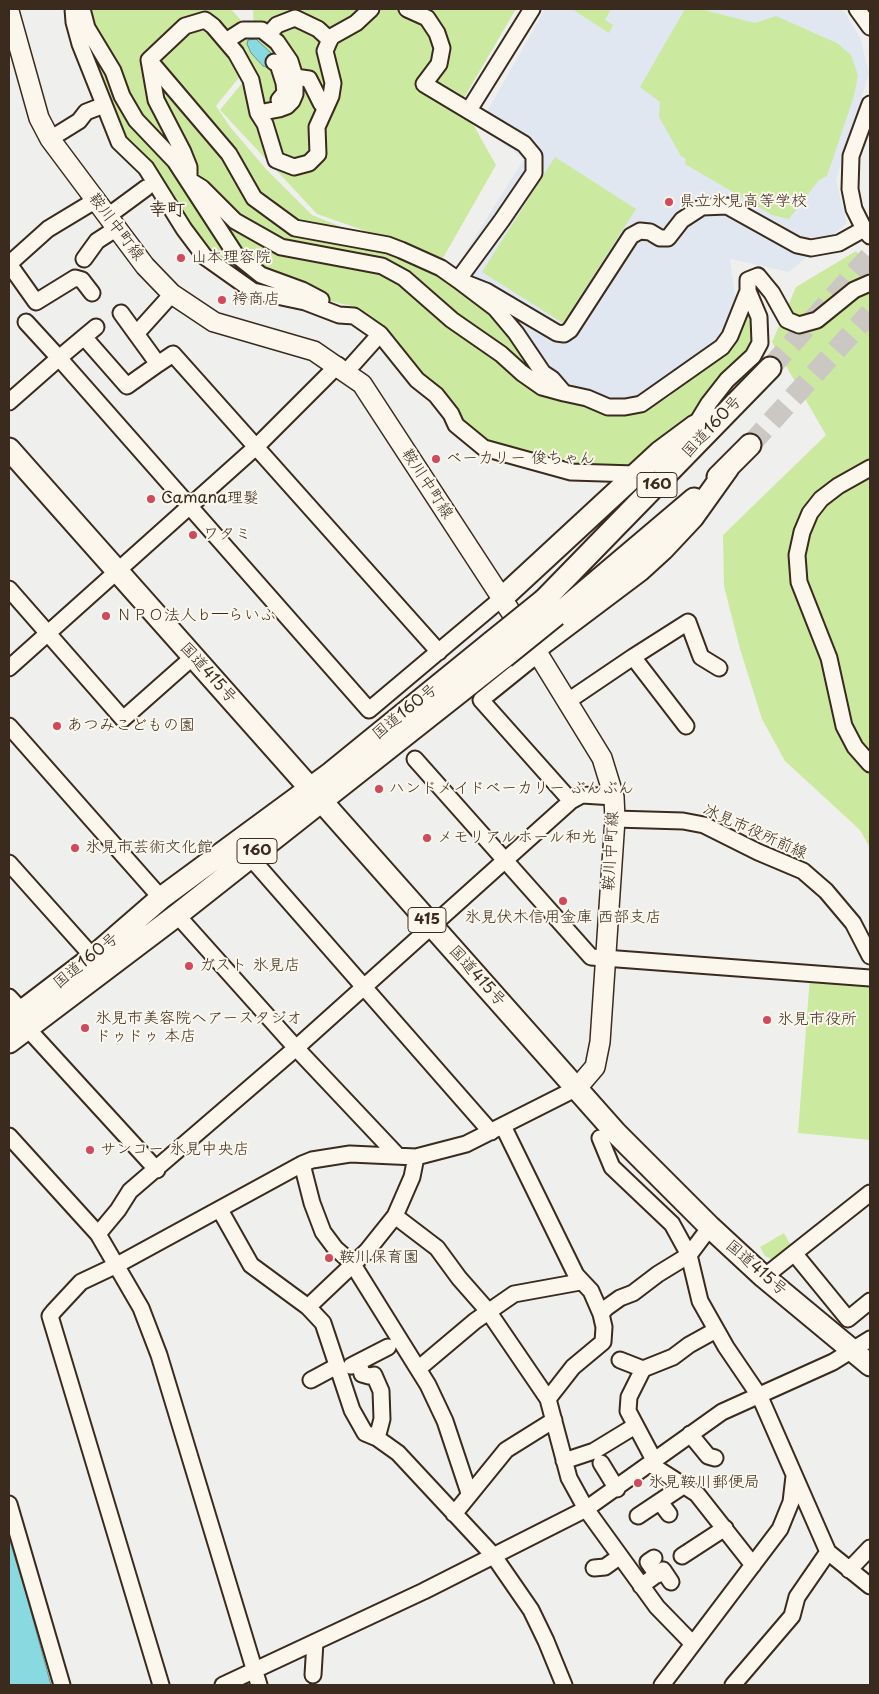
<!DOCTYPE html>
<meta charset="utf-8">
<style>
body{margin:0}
#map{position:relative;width:879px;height:1694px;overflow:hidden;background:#eff0ee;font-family:"Playpen Sans",sans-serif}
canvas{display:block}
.frame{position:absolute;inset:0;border:10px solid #3b2a1e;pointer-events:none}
</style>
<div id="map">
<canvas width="879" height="1694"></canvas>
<div class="frame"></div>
</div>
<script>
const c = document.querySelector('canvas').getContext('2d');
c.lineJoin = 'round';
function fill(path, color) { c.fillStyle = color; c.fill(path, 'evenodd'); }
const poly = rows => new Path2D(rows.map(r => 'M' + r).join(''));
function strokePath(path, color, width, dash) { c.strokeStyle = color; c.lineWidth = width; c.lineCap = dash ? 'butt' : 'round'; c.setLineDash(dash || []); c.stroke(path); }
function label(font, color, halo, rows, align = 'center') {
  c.font = font + ' "Playpen Sans","Klee One",sans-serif'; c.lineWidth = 4; c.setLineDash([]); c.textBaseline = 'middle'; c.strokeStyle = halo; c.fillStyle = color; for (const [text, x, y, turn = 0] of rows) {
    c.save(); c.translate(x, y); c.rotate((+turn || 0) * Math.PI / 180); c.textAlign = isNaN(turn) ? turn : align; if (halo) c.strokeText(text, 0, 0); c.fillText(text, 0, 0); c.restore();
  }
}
const built = poly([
 [545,9,839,9,845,13,860,37,869,73,836,180,847,223,789,272,730,259,738,316,654,405,609,412,556,391,450,277,524,159,479,126]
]);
const green = poly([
 [74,9,231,9,254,35,253,9,516,9,461,103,496,165,443,258,317,214,220,110,247,77,241,75,216,106,231,128,266,169,312,215,349,230,428,256,508,328,557,394,646,409,669,397,749,306,756,334,742,358,710,388,691,421,635,468,572,467,513,451,475,435,434,386,360,308,270,287,231,265,203,242,179,210,145,158,125,137],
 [572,9,611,9,605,20,613,25,609,33],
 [685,9,700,9,755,23,776,16,837,43,851,55,858,75,854,96,827,176,819,180,789,219,772,215,685,164,686,159,681,156,659,117,660,102,640,87],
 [555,157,636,209,563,323,482,272],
 [856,251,870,268,870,848,860,830,785,761,762,719,740,649,724,586,723,535,826,435,772,342,796,287],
 [810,977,870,984,870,1140,798,1133],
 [784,1233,793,1249,779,1258,771,1259,765,1256,760,1247]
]);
const water = poly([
 [256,39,271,53,273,65,269,68,263,66,251,53,247,44,248,40,256,39],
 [9,1538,26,1594,51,1685,9,1685,9,1538]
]);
const highwayTunnel = poly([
 [770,368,870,256],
 [750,445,870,313]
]);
const minor = poly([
 [73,9,74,22,80,44,119,142,146,168,184,229,205,257,253,291,305,302,339,315,354,316,380,334,346,372],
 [82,9,87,28,113,71,122,96,136,120,175,161,236,255,261,275,302,290,321,300],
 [371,9,356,23,331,37,325,51,333,83,331,96,317,127,318,154,309,163,294,167,276,160,265,124,258,113,251,80,236,53,213,26,205,20,185,26,149,60,229,154,254,198,295,228,388,245,401,250,441,268,458,280,486,291,557,333,564,334,570,330,631,236,640,231,650,232,660,238,668,238,682,220,702,207,727,206,797,245,811,248,839,243,864,229],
 [407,9,427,18,437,33,442,48,439,64,424,84,524,144,534,156,534,173,502,220,458,280,495,308,516,333,543,373,552,379,564,393,587,398,608,407,625,407,641,404,722,347,730,336,748,291],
 [857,9,870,27],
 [269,34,277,25,295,18,318,29,330,40],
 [226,41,243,30,262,30,277,42,290,61,295,77,295,94,292,101,287,106,279,109,258,113],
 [149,60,156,100,183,152,189,167,189,180,202,188,235,221,281,247,382,266,404,278,452,320,501,354,522,373,542,387,564,393],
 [274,62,278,64,284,83,285,93,279,100],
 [295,77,309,79,321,103,325,108],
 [870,104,851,156,850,189,854,209,864,229,870,236],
 [469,110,532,9],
 [50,139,79,121,86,112,104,105],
 [108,216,146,188],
 [84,259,97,241,117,228],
 [9,264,36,302,75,278,82,280,92,293],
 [9,264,48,229,96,200],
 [121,313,158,364,173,354,439,652],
 [26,322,59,358,84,337],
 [96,327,84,337,127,386,158,364],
 [136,334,172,294],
 [380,334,417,380,436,395,451,414,456,425,484,448,571,472,635,474],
 [9,402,59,358,369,710,501,599],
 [695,426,709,403,727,380,753,356,760,343,759,317,748,291,748,280,758,276,772,293,787,320,799,325,817,320,854,290,870,283],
 [870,468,838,486,821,499,810,513,802,532,797,555,799,582,829,658,844,726,855,747,870,764],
 [9,589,123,719,193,657],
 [538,654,481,700,571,801],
 [633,657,688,622,701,657,719,668],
 [9,668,257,446,338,365],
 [568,701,633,657,686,726],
 [9,726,161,898],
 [415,759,591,957,870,978],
 [615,819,683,821,704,825,758,852,803,871,826,891,853,923,870,956],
 [250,857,491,1132],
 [9,863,93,957],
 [177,915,296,1048,396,1154],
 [9,997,22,1011],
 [27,1028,157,1170],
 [503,1126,576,1275,591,1291,601,1314,604,1327,603,1342,573,1367,548,1399],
 [9,1136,98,1234,141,1308,159,1355,259,1685],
 [600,1138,612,1167,672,1224,689,1255,658,1274,633,1293,620,1298,606,1308,601,1314],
 [302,1164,312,1203,323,1232,335,1248,352,1263,428,1385,445,1421,469,1493],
 [220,1210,251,1265,308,1307,323,1323,352,1410,365,1433,377,1438,398,1453,493,1555,531,1610,546,1641,564,1685],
 [395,1216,437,1248,459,1278,488,1311,548,1399,569,1478,586,1509,657,1607,693,1644],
 [710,1227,689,1255,700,1301,726,1347,760,1397,828,1552,870,1586],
 [98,1234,118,1210,130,1191,296,1048,571,801,582,795,614,797],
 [794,1253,848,1319,870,1301],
 [764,1277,870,1193],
 [308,1307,367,1251,395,1216,412,1177,416,1157],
 [620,1360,643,1369,629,1397,628,1411,654,1460],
 [359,1363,362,1374,369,1376,374,1375,381,1391,382,1419,377,1438],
 [351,1366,388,1347],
 [418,1369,475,1321,514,1294,580,1282],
 [643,1369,673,1357,689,1345,716,1330],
 [311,1380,337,1366],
 [690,1434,708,1456,715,1458],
 [564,1461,594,1451,635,1426],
 [601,1463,617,1489],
 [650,1464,697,1494,753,1565],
 [660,1502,669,1514],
 [9,1504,62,1685],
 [454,1514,506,1450,554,1420],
 [638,1516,683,1486],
 [682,1556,725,1528],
 [654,1558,648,1562,657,1575],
 [594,1568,605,1567,619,1557],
 [849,1570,870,1548],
 [641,1586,663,1570,671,1582],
 [313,1675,315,1642],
 [161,1685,50,1316,54,1311,81,1282,117,1265,302,1164,312,1160,350,1154,416,1157,466,1144,577,1088],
 [223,1685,424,1591,586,1509,722,1412,833,1362,870,1339],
 [662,1685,780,1529,791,1502,794,1476],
 [733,1685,792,1616,797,1597,828,1552]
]);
const major = poly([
 [9,11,39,118,50,139,145,266,172,294,214,322,314,351,362,384,535,649,602,758,614,797,615,819,600,1042,595,1067,577,1088]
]);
const highway = poly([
 [9,449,616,1133,710,1227,764,1277,870,1365],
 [718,477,750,445],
 [501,599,660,452,695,426,716,419],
 [544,600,770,368],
 [557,615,694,499],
 [535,649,640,570,663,549,693,517,728,468],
 [9,1021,93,957,161,898,331,773,492,642],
 [9,1042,177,915,504,657]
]);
const highwayBridge = poly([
 [492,642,544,600],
 [504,657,556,615]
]);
const markers = [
 [669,202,5,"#d1495b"],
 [181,258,5,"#d1495b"],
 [222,300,5,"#d1495b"],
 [436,459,5,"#d1495b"],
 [151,499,5,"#d1495b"],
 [193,535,5,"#d1495b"],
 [106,616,5,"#d1495b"],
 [57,726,5,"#d1495b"],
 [379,789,5,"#d1495b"],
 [427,838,5,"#d1495b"],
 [75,848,5,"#d1495b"],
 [563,901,5,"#d1495b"],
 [189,966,5,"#d1495b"],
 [767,1020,5,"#d1495b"],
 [85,1028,5,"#d1495b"],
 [90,1150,5,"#d1495b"],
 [329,1258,5,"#d1495b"],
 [638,1483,5,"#d1495b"]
];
const shields = [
 [657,485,40],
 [257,851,40],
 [427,920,38]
];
const shieldNames = [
 ["160",657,485],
 ["160",257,851],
 ["415",427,920]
];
const poiNames = [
 ["県立氷見高等学校",679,202],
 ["山本理容院",191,258],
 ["袴商店",232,300],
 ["ベーカリー 俊ちゃん",446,459],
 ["Camana理髮",161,499],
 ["ワタミ",203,535],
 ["ＮＰＯ法人ｂ―らいふ",116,616],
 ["あつみこどもの園",67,726],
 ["ハンドメイドベーカリー ぶんぶん",389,789],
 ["メモリアルホール和光",437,838],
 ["氷見市芸術文化館",85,848],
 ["氷見伏木信用金庫 西部支店",563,918,"center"],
 ["ガスト 氷見店",199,966],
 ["氷見市美容院ヘアースタジオ",95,1019],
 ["ドゥドゥ 本店",95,1037],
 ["氷見市役所",777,1020],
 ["サンコー 氷見中央店",100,1150],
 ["鞍川保育園",339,1258],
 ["氷見鞍川郵便局",648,1483]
];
const streetNames = [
 ["鞍川中町線",116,227,53],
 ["国道160号",712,427,-47],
 ["鞍川中町線",427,484,57],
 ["国道415号",208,673,48],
 ["国道160号",405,712,-39],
 ["冰見市役所前線",755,832,24],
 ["鞍川中町線",611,851,-87],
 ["国道160号",86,961,-39],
 ["国道415号",477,976,48],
 ["国道415号",756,1268,41]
];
const neighbourhoodNames = [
 ["幸町",167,210]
];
fill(built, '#e0e7f0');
fill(green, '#cce9a0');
fill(water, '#89dae0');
strokePath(water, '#6a9492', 1);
strokePath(highwayTunnel, '#cbc8c4', 21, [21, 11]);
strokePath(minor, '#3b2a1e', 19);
strokePath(major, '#3b2a1e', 22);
strokePath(highway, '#3b2a1e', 25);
strokePath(minor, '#fbf7ec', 15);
strokePath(major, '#fbf7ec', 19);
strokePath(highway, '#fbf7ec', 21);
strokePath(highwayBridge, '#3b2a1e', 25, []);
strokePath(highwayBridge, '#fbf7ec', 21);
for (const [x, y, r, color] of markers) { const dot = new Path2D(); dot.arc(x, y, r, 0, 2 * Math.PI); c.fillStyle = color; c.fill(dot); strokePath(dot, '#fbf7ec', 2); }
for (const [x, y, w] of shields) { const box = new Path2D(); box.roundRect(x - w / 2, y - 12.5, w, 25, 4); c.fillStyle = '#fbf7ec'; c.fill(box); strokePath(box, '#3b2a1e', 1); }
label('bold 15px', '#3b2a1e', null, shieldNames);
label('16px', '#3b2a1e', '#fbf7ec', poiNames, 'left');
label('16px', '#3b2a1e', '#fbf7ec', streetNames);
label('bold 18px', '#3b2a1e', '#fbf7ec', neighbourhoodNames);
</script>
